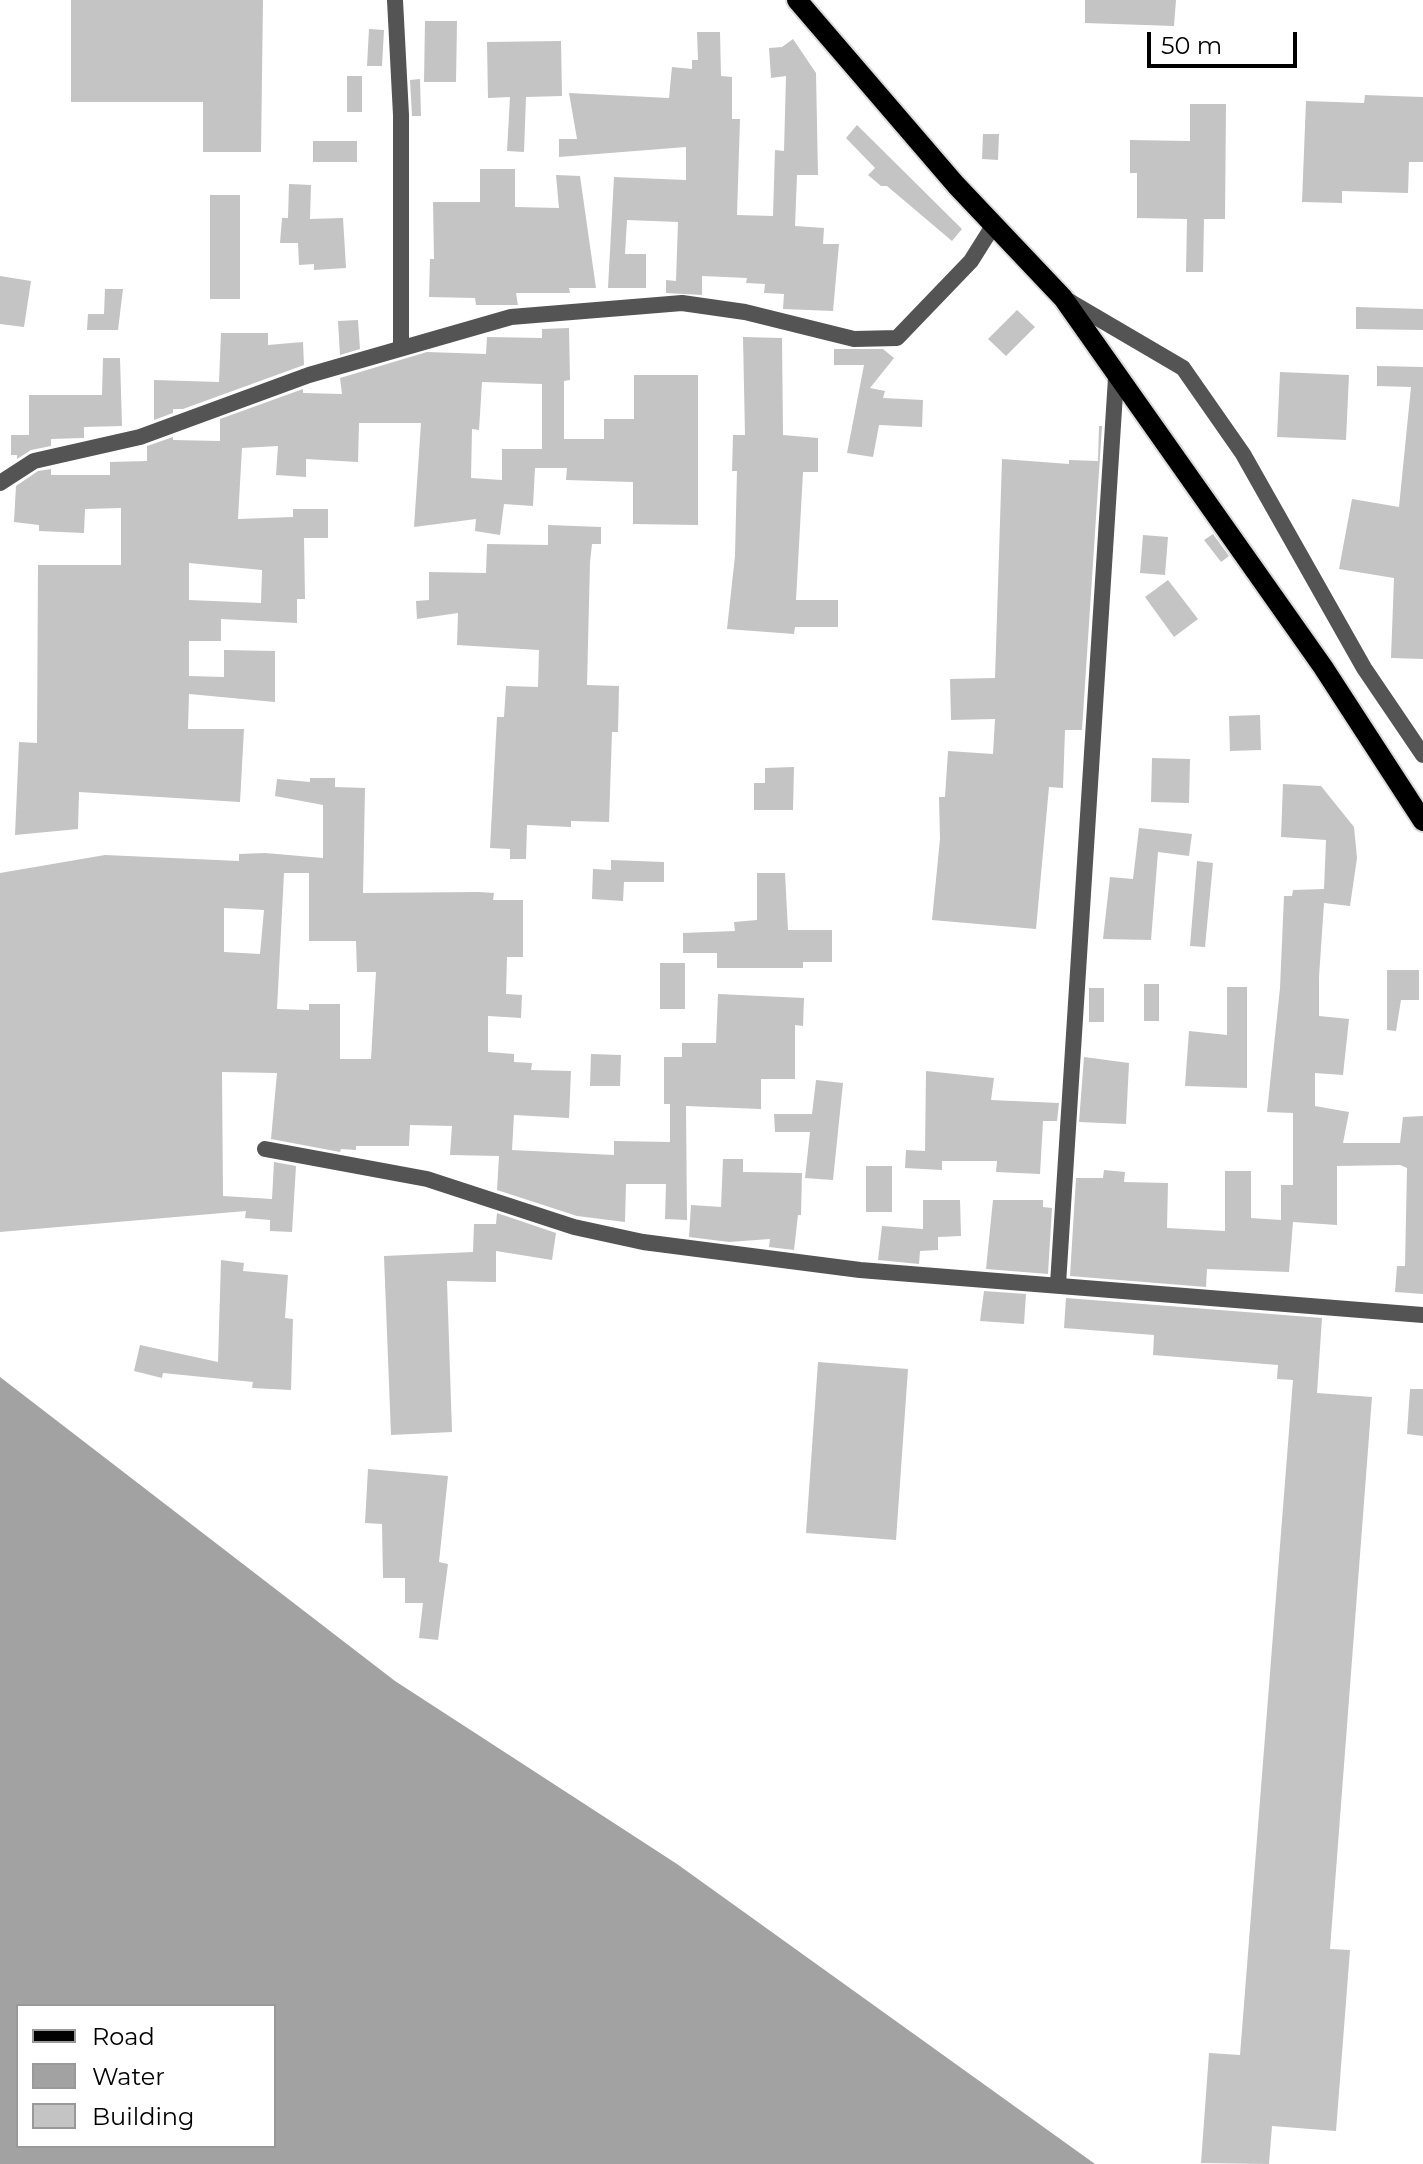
<!DOCTYPE html>
<style>
body{margin:0}
#map{position:relative;width:1423px;height:2164px;overflow:hidden;background:#fff;font-family:Montserrat,sans-serif}
canvas{display:block}
.legend{position:absolute;left:16px;top:2004px;width:260px;height:144px;box-sizing:border-box;background:#fff;border:2px solid #999;margin:0;padding:10px 14px;list-style:none;font-size:24px;color:#000}
.legend li{display:flex;align-items:center;gap:16px;height:40px}
.legend b{width:40px;border:2px solid #999}
.scale{position:absolute;left:1147px;top:32px;width:150px;height:36px;box-sizing:border-box;border:4px solid #000;border-top:0;padding-left:10px;font-size:24px;line-height:28px;white-space:nowrap;color:#000;-webkit-text-stroke:6px #fff;paint-order:stroke}
</style>
<div id="map">
<canvas width="1423" height="2164"></canvas>
<ul class="legend">
<li><b style="height:10px;background:#000"></b>Road</li>
<li><b style="height:22px;background:#a2a2a2"></b>Water</li>
<li><b style="height:22px;background:#c4c4c4"></b>Building</li>
</ul>
<div class="scale">50 m</div>
</div>
<script>
const c = document.querySelector('canvas').getContext('2d');
c.lineJoin = 'round';
function fill(path, color) { c.fillStyle = color; c.fill(path, 'evenodd'); }
const poly = rows => new Path2D(rows.map(r => 'M' + r).join(''));
function strokePath(path, color, width, dash) { c.strokeStyle = color; c.lineWidth = width; c.lineCap = dash ? 'butt' : 'round'; c.setLineDash(dash || []); c.stroke(path); }
const water = poly([
 [0,1377,395,1681,677,1864,1095,2164,0,2164],
 [18,2006,274,2006,274,2146,18,2146]
]);
const building = poly([
 [71,0,263,0,261,152,203,152,203,102,71,102],
 [1085,0,1176,0,1174,26,1085,23],
 [425,21,457,21,456,82,424,82],
 [369,29,384,30,382,66,367,66],
 [697,32,720,32,721,76,732,77,732,119,740,119,737,215,773,216,775,150,784,151,786,76,771,78,769,48,782,47,793,39,816,73,818,175,797,175,795,226,824,228,823,244,839,244,833,311,783,309,784,294,764,293,765,284,746,283,747,278,702,276,702,295,666,293,666,280,676,281,678,222,627,220,625,254,646,254,646,288,608,288,614,177,686,180,686,147,559,157,559,139,577,139,569,93,669,98,672,67,692,69,692,60,698,60],
 [561,41,562,96,526,97,524,152,507,151,510,97,488,98,487,42],
 [347,76,362,76,362,112,347,112],
 [420,79,421,116,412,116,410,80],
 [1365,95,1423,97,1423,162,1409,162,1408,193,1342,191,1342,203,1302,202,1306,101,1364,103],
 [1190,104,1226,104,1225,219,1204,219,1203,272,1186,272,1187,219,1137,218,1137,173,1130,173,1130,140,1190,141],
 [857,125,962,229,952,241,887,186,881,186,868,175,875,168,846,138],
 [983,134,999,134,998,160,982,159],
 [313,141,357,141,357,162,313,162],
 [480,169,515,169,515,207,559,208,556,175,580,176,596,288,569,288,570,293,516,293,518,305,476,305,475,298,429,297,430,259,434,259,433,202,480,202],
 [289,184,311,185,310,219,343,218,346,268,314,270,314,264,299,265,298,243,280,243,282,218,288,218],
 [210,195,240,195,240,299,210,299],
 [0,276,31,281,24,327,0,324],
 [105,289,123,289,118,330,87,330,88,314,104,314],
 [1356,307,1423,309,1423,330,1356,329],
 [1017,310,1035,327,1006,356,988,339],
 [358,320,360,349,340,355,338,321],
 [569,328,570,380,564,381,564,439,604,439,604,419,634,419,634,375,698,375,698,525,633,524,633,482,566,480,567,468,535,468,533,506,504,504,500,535,475,531,476,519,414,527,421,423,359,423,358,462,306,459,306,477,276,475,278,446,242,448,238,519,293,517,293,509,328,509,328,538,304,538,305,599,297,599,297,623,221,619,221,641,189,641,189,676,224,677,224,650,275,651,275,702,189,694,188,729,244,729,240,802,79,792,78,829,15,835,19,742,37,743,38,565,121,565,121,508,85,509,84,533,39,531,39,525,14,522,16,486,38,471,51,469,51,475,110,475,110,462,147,461,147,446,173,437,173,440,220,441,220,419,303,389,303,393,342,394,340,378,427,352,486,354,487,337,542,338,542,329],
 [482,382,542,384,542,449,502,449,502,480,471,478,472,429,479,430],
 [189,563,262,570,261,603,189,600],
 [221,333,268,333,268,345,303,342,304,365,183,409,173,409,173,413,154,420,154,380,219,382],
 [743,337,782,338,783,435,818,438,818,472,803,472,796,600,838,600,838,627,795,627,794,634,727,629,735,556,737,471,732,471,733,435,745,435],
 [834,349,883,349,894,358,870,388,885,391,883,398,923,400,922,427,879,425,873,457,847,453,864,365,834,365],
 [103,358,120,358,122,426,84,427,84,438,51,439,51,446,31,450,17,459,17,455,11,455,11,435,29,435,29,395,102,395],
 [1377,366,1423,367,1423,659,1391,658,1394,578,1339,569,1352,499,1399,507,1411,387,1377,386],
 [1280,372,1349,375,1346,440,1277,437],
 [1099,426,1102,426,1082,730,1065,730,1063,788,1049,787,1036,929,932,920,940,839,939,797,945,797,948,751,993,754,995,719,951,720,950,679,995,678,1002,459,1069,464,1069,460,1098,461],
 [548,525,601,527,601,544,592,544,590,562,587,685,619,686,618,732,612,732,609,822,571,821,571,827,527,825,526,859,510,859,510,849,490,848,497,717,504,717,506,686,538,687,539,650,457,645,458,613,417,619,416,601,429,600,429,572,486,573,487,544,548,545],
 [1213,534,1229,556,1221,562,1204,540],
 [1143,535,1168,537,1165,575,1140,573],
 [1168,580,1198,619,1174,637,1145,597],
 [1260,715,1261,750,1230,751,1229,716],
 [1152,758,1190,759,1189,803,1151,802],
 [794,767,793,810,754,810,754,783,765,783,765,768],
 [310,778,335,778,335,787,365,788,363,893,479,892,494,893,493,900,523,900,523,957,507,957,506,994,522,995,521,1018,488,1016,488,1052,514,1054,514,1062,532,1063,531,1070,571,1071,569,1118,514,1115,512,1150,614,1155,614,1141,670,1142,670,1104,664,1104,664,1057,682,1057,682,1043,716,1043,718,994,804,998,803,1026,795,1025,795,1079,761,1079,761,1109,686,1106,687,1220,665,1219,666,1184,626,1184,625,1222,577,1216,497,1190,499,1156,450,1155,452,1126,410,1125,409,1146,356,1146,356,1150,341,1149,340,1152,271,1139,277,1073,222,1072,223,1196,272,1199,274,1162,296,1166,292,1232,270,1231,270,1220,245,1218,246,1211,0,1232,0,873,105,855,239,861,239,854,265,853,323,858,323,805,275,796,277,779,310,782],
 [284,873,309,873,309,941,356,941,357,972,376,972,371,1059,340,1059,340,1004,309,1004,309,1010,277,1009],
 [224,908,264,910,260,954,224,952],
 [1283,784,1321,786,1354,827,1357,858,1350,906,1324,903,1319,977,1319,1016,1349,1019,1343,1075,1315,1073,1315,1106,1349,1112,1343,1143,1400,1143,1403,1117,1423,1116,1423,1294,1395,1292,1397,1266,1405,1266,1407,1168,1400,1165,1337,1166,1337,1225,1293,1222,1289,1272,1207,1269,1206,1287,1070,1276,1076,1178,1103,1178,1104,1170,1125,1172,1124,1182,1168,1183,1167,1228,1225,1231,1225,1171,1251,1171,1251,1218,1281,1220,1281,1185,1293,1185,1293,1113,1267,1112,1280,988,1284,896,1292,896,1293,890,1324,889,1326,840,1281,837],
 [1139,828,1192,834,1189,856,1158,852,1151,940,1103,939,1110,877,1133,879],
 [611,860,664,862,664,882,624,882,623,901,592,899,593,869,611,870],
 [1197,861,1213,863,1205,947,1190,946],
 [757,873,785,873,788,930,832,930,832,962,803,962,803,968,717,968,717,953,683,953,683,933,735,931,734,922,757,920],
 [660,963,685,963,685,1009,660,1009],
 [1387,970,1419,970,1419,1000,1401,1000,1396,1031,1387,1030],
 [1144,984,1159,984,1159,1021,1144,1021],
 [1227,987,1247,987,1247,1088,1185,1086,1189,1031,1227,1035],
 [1089,988,1104,988,1104,1022,1089,1022],
 [591,1054,621,1055,620,1086,590,1086],
 [1084,1057,1129,1063,1126,1124,1079,1122],
 [926,1071,994,1078,991,1100,1059,1103,1057,1121,1043,1121,1040,1174,996,1172,997,1161,942,1161,942,1170,905,1168,906,1150,925,1151],
 [816,1080,843,1083,833,1180,805,1178,810,1132,775,1132,774,1114,812,1114],
 [723,1159,743,1159,743,1172,802,1173,801,1215,798,1215,794,1250,769,1247,770,1239,729,1242,689,1237,691,1205,721,1207],
 [866,1166,892,1166,892,1212,866,1212],
 [923,1200,960,1200,961,1236,938,1237,938,1250,920,1251,919,1264,878,1260,882,1226,923,1229],
 [993,1200,1043,1200,1043,1207,1052,1208,1048,1274,986,1269],
 [497,1213,556,1233,552,1260,496,1251,496,1282,447,1281,452,1432,391,1435,384,1256,473,1252,474,1224,496,1224],
 [221,1260,244,1263,243,1271,288,1275,285,1318,293,1319,291,1390,252,1388,253,1382,163,1373,162,1378,134,1371,140,1345,218,1362],
 [984,1291,1026,1294,1024,1324,980,1321],
 [1066,1298,1322,1318,1317,1393,1372,1397,1330,1949,1350,1950,1336,2131,1272,2126,1269,2164,1201,2163,1209,2053,1240,2055,1293,1380,1277,1379,1278,1365,1153,1355,1154,1335,1064,1328],
 [818,1362,908,1369,896,1540,806,1533],
 [1410,1389,1423,1389,1423,1436,1407,1434],
 [368,1469,448,1476,439,1562,448,1564,438,1640,419,1638,423,1603,405,1603,405,1578,383,1578,382,1524,365,1523]
]);
const minor = poly([
 [395,0,401,115,401,348],
 [1067,300,1183,368,1243,454,1364,668,1423,755],
 [0,483,34,461,140,437,309,375,511,317,682,303,745,312,854,339,897,338,971,261,993,226],
 [265,1149,427,1179,574,1227,643,1242,860,1270,1423,1315],
 [1058,1284,1116,378]
]);
const primary = poly([
 [797,0,956,185,1063,298,1323,667,1423,821]
]);
fill(water, '#a2a2a2');
fill(building, '#c4c4c4');
strokePath(primary, '#dbdbdb', 24);
strokePath(minor, '#545454', 16);
strokePath(primary, '#000', 20);
</script>
